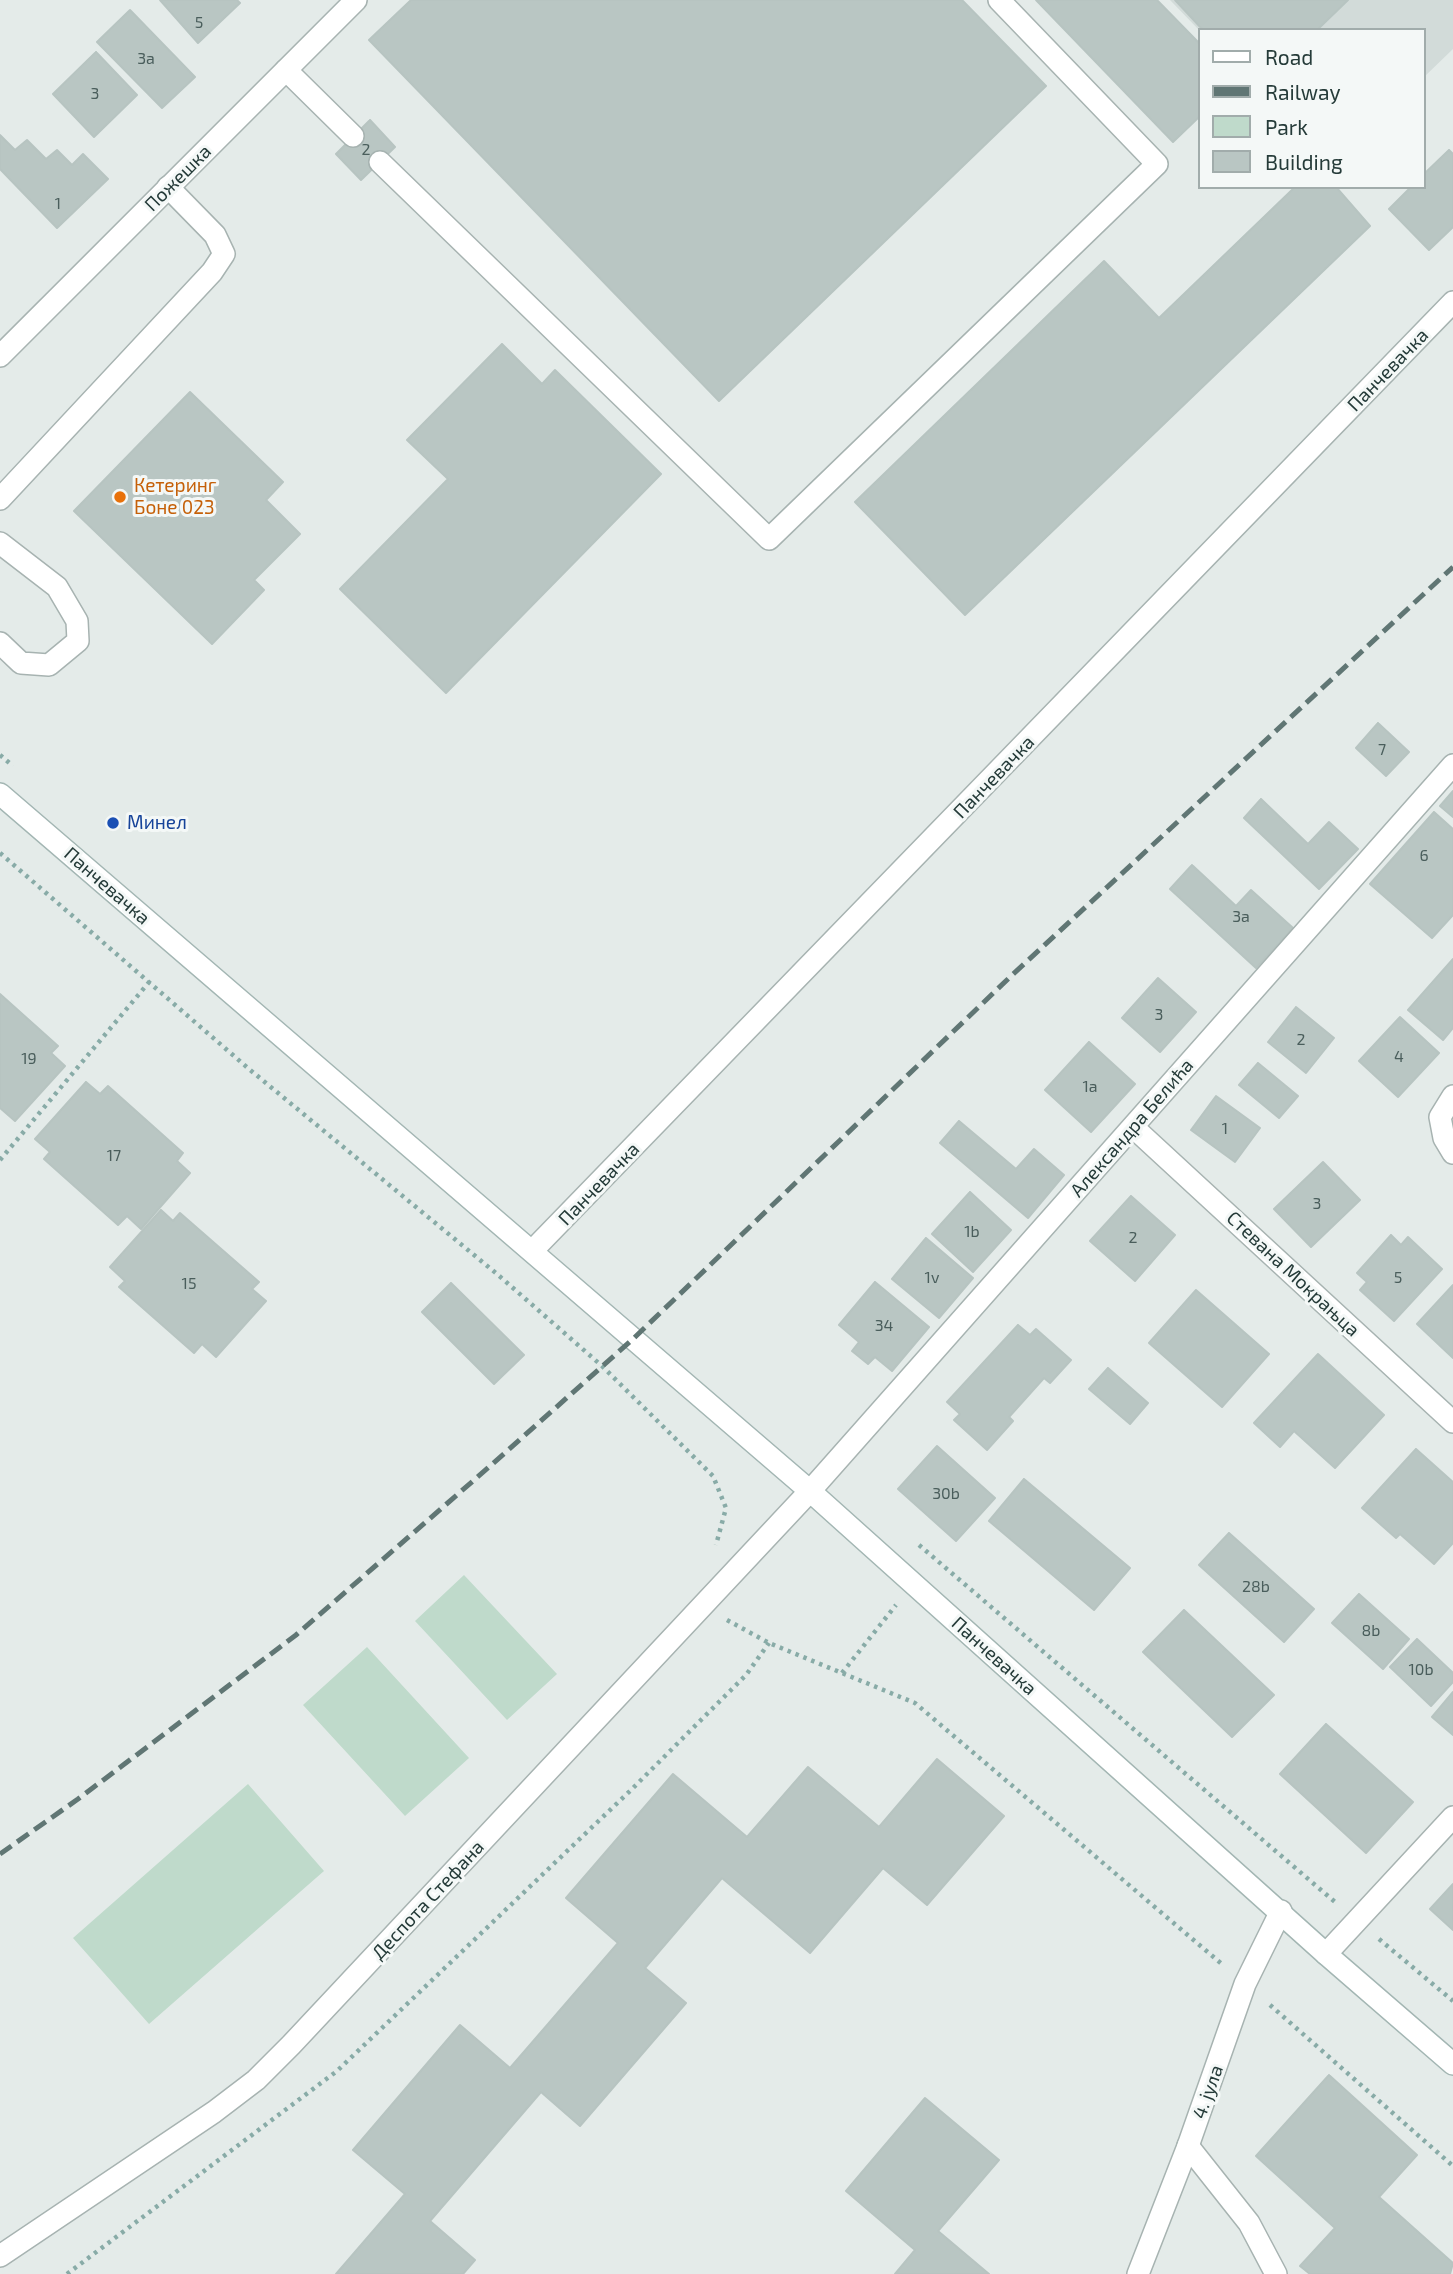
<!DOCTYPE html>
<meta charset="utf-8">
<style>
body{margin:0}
#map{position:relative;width:1453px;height:2274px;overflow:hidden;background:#e4ebe9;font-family:"Exo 2",sans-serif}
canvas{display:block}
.legend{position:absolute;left:1198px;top:28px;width:228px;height:161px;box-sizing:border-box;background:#f4f8f7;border:2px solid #a1acab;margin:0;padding:9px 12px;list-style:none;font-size:21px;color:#253b39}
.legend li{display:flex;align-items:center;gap:14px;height:35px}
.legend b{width:35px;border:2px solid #a1acab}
</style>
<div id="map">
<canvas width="1453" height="2274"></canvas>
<ul class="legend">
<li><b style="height:9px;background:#fff"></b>Road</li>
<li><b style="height:9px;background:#607674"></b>Railway</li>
<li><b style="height:19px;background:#bfdacb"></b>Park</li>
<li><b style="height:19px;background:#b9c6c3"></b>Building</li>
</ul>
</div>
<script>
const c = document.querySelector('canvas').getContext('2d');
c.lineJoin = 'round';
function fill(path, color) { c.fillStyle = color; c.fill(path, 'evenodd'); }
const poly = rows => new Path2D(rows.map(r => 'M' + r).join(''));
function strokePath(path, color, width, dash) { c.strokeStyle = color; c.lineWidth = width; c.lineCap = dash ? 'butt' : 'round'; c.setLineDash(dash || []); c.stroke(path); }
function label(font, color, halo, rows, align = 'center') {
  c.font = font + ' "Exo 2",sans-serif'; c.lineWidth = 6; c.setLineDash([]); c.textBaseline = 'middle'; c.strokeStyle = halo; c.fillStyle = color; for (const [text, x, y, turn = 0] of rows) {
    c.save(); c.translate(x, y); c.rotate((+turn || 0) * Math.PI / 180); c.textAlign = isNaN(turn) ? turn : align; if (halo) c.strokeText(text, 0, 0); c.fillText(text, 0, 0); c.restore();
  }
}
const built = poly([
 [1170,0,1453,0,1453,49,1423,78,1423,30,1199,30]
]);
const green = poly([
 [464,1575,557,1674,507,1720,415,1621],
 [367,1647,469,1758,405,1816,303,1705],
 [248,1784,324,1871,149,2024,73,1938]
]);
const building = poly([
 [160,0,237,0,240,3,198,43,160,0],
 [411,0,962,0,1046,86,719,401,369,40,411,0],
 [1036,0,1157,0,1199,43,1199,117,1173,142,1036,0],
 [1175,0,1348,0,1317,30,1203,30,1175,0],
 [130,10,195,77,162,108,97,42,130,10],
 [96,52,137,95,94,137,53,94,96,52],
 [370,120,395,147,361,180,336,154,370,120],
 [0,135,15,150,27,140,46,159,57,150,72,165,83,154,108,179,57,228,0,169,0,135],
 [1449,150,1453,154,1453,227,1429,250,1389,209,1411,187,1423,187,1423,175,1449,150],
 [1295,187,1336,187,1370,226,965,615,855,502,1104,261,1159,318,1295,187],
 [502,344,542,384,555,370,661,474,446,693,340,589,448,479,407,440,502,344],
 [190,392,283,482,266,500,300,534,254,580,264,590,212,644,74,511,190,392],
 [1378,723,1409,752,1386,776,1356,748,1378,723],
 [1453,791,1453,817,1440,806,1453,791],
 [1261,799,1308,844,1329,822,1358,849,1319,889,1244,818,1261,799],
 [1434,812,1453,829,1453,915,1432,938,1370,884,1434,812],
 [1192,865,1236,906,1251,890,1293,928,1256,968,1170,889,1192,865],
 [1453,959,1453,1028,1443,1040,1408,1010,1453,959],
 [1158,978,1196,1012,1160,1052,1122,1018,1158,978],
 [0,994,58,1046,51,1053,65,1066,15,1121,0,1108,0,994],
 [1296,1007,1334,1038,1306,1073,1268,1042,1296,1007],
 [1400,1017,1439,1053,1398,1097,1359,1061,1400,1017],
 [1089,1042,1135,1084,1091,1132,1045,1090,1089,1042],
 [1258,1063,1298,1096,1279,1118,1239,1085,1258,1063],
 [86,1082,100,1094,108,1086,183,1153,177,1161,190,1173,141,1229,127,1216,118,1225,44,1159,50,1152,35,1139,86,1082],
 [1216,1096,1260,1128,1235,1162,1191,1130,1216,1096],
 [959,1121,1016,1169,1034,1149,1064,1175,1028,1218,940,1143,959,1121],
 [1323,1162,1360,1200,1311,1247,1274,1209,1323,1162],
 [970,1192,1011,1230,973,1272,932,1234,970,1192],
 [1131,1196,1175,1235,1135,1281,1090,1241,1131,1196],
 [161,1210,173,1221,180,1213,259,1282,252,1289,266,1301,216,1357,202,1344,194,1353,119,1287,125,1281,110,1267,161,1210],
 [1391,1235,1401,1245,1408,1237,1442,1269,1394,1321,1360,1290,1367,1282,1357,1273,1391,1235],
 [926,1238,973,1278,939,1318,892,1279,926,1238],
 [875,1282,929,1327,892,1371,875,1357,868,1364,852,1351,859,1342,839,1325,875,1282],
 [451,1283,524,1355,494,1384,422,1312,451,1283],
 [1453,1285,1453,1358,1417,1324,1453,1285],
 [1196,1290,1269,1354,1222,1407,1149,1343,1196,1290],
 [1018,1325,1030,1335,1036,1329,1071,1360,1050,1383,1044,1378,1009,1417,1013,1421,987,1450,954,1420,960,1414,947,1402,1018,1325],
 [1318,1354,1384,1415,1335,1468,1294,1431,1280,1447,1254,1423,1318,1354],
 [1108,1368,1148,1403,1130,1424,1089,1389,1108,1368],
 [937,1446,995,1498,956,1541,898,1489,937,1446],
 [1416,1449,1453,1482,1453,1543,1434,1564,1400,1534,1396,1538,1362,1508,1416,1449],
 [1024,1479,1130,1568,1094,1610,989,1521,1024,1479],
 [1229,1533,1314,1609,1284,1642,1199,1565,1229,1533],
 [1359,1594,1409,1639,1383,1669,1332,1623,1359,1594],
 [1184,1610,1274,1695,1232,1737,1143,1652,1184,1610],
 [1417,1639,1453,1673,1453,1682,1431,1706,1390,1667,1417,1639],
 [1453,1692,1453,1735,1432,1717,1453,1692],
 [1326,1724,1413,1802,1366,1853,1280,1774,1326,1724],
 [937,1759,1004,1816,927,1905,883,1868,810,1953,722,1878,645,1968,686,2003,580,2126,541,2092,430,2221,475,2260,463,2274,336,2274,405,2194,353,2150,460,2025,510,2068,618,1943,566,1898,673,1774,747,1837,808,1767,879,1827,937,1759],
 [1453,1884,1453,1930,1430,1909,1453,1884],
 [1329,2075,1417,2155,1379,2197,1453,2263,1450,2274,1310,2274,1300,2266,1335,2228,1256,2156,1329,2075],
 [925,2098,999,2160,938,2231,989,2274,895,2274,915,2250,846,2191,925,2098]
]);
const path = poly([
 [0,755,13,766],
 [0,853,249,1069,497,1274,602,1366,713,1476,726,1508,716,1545],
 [0,1160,150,981],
 [919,1545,1335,1902],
 [727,1620,769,1643,915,1703,1223,1965],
 [842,1673,896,1605],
 [1379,1939,1453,2001],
 [1270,2005,1453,2166],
 [67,2274,337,2071,632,1789,746,1675,769,1643]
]);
const lane = poly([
 [286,70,353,136],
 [380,162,769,539,1157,164,999,0],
 [0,499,212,272,224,254,215,235,168,187],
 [0,543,57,587,77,621,78,641,49,665,21,663,0,643],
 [1188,2146,1249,2223,1276,2274]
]);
const street = poly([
 [0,356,356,0],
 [1453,1096,1440,1117,1444,1138,1453,1153],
 [1133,1127,1453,1422],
 [533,1250,1453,302],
 [1326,1954,1453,1817],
 [0,2256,214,2112,256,2080,291,2045,810,1491,1453,765],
 [1138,2274,1188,2146,1245,1984,1281,1911]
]);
const secondary = poly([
 [0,794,810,1491,1326,1954,1453,2064]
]);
const rail = poly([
 [0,1854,78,1799,296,1635,489,1467,633,1339,1010,977,1453,567]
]);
const markers = [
 [120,497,7,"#e8710a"],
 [113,823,7,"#1a4fb4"]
];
const numberNames = [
 ["5",199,23],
 ["3a",146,59],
 ["3",95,94],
 ["2",366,150],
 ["1",58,204],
 ["7",1382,750],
 ["6",1424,856],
 ["3a",1241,917],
 ["3",1159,1015],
 ["2",1301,1040],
 ["4",1399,1057],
 ["19",29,1059],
 ["1a",1090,1087],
 ["1",1225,1129],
 ["17",114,1156],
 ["3",1317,1204],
 ["1b",972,1232],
 ["2",1133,1238],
 ["1v",932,1278],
 ["5",1398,1278],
 ["15",189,1284],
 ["34",884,1326],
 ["30b",946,1494],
 ["28b",1256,1587],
 ["8b",1371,1631],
 ["10b",1421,1670]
];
const streetNames = [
 ["Пожешка",178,178,-45],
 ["Панчевачка",1388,370,-46],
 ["Панчевачка",994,777,-46],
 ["Панчевачка",107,886,41],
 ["Александра Белића",1132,1128,-49],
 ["Панчевачка",599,1184,-46],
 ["Стевана Мокрањца",1293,1274,43],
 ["Панчевачка",994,1656,42],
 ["Деспота Стефана",428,1900,-47],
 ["4. јула",1208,2092,-70]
];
const foodNames = [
 ["Кетеринг",134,486],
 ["Боне 023",134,508]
];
const transitNames = [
 ["Минел",127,823]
];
fill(built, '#d2dbd9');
fill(green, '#bfdacb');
fill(building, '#b9c6c3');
strokePath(building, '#b7c4c1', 2);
strokePath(lane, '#a7b3b1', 24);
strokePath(street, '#a7b3b1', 24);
strokePath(secondary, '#a3b6b3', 24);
strokePath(path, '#88aba7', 4.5, [3.5, 5]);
strokePath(lane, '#fff', 21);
strokePath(street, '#fff', 21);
strokePath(secondary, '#fff', 21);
strokePath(rail, '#607674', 5, [14, 7]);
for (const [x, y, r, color] of markers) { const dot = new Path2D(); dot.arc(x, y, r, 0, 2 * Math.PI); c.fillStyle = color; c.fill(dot); strokePath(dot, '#f4f8f7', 2.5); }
label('16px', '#4a5e5c', null, numberNames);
label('19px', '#253b39', '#f4f8f7', streetNames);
label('19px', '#c56008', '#f4f8f7', foodNames, 'left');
label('19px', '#164399', '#f4f8f7', transitNames, 'left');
</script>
